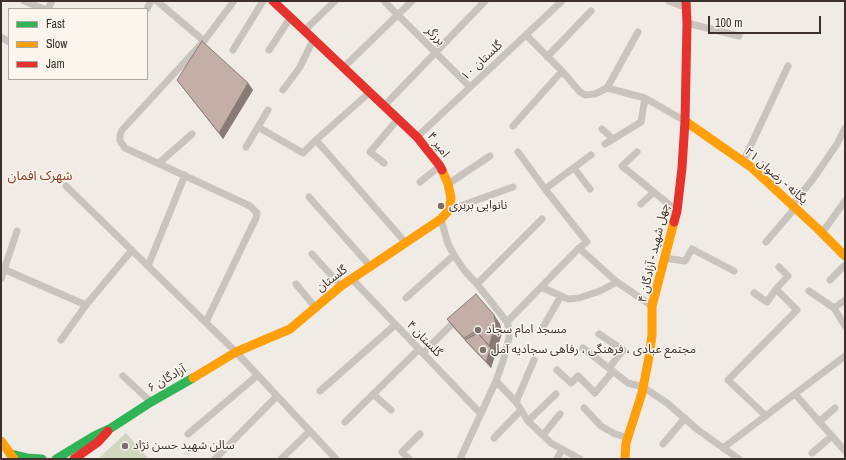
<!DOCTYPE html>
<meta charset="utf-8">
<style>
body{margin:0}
#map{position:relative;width:846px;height:460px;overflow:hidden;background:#f0ebe5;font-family:"Archivo Narrow",sans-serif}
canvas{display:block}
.frame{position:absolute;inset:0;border:2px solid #3b302b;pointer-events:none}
.legend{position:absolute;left:8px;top:8px;width:140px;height:72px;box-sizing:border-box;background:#fbf5ee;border:1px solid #aea6a0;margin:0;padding:5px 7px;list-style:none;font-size:12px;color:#3b302b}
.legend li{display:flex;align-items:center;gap:8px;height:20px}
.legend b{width:20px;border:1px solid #aea6a0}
.scale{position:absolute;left:708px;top:16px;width:113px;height:18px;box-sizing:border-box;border:2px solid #3b302b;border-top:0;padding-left:5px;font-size:12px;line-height:14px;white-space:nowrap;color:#3b302b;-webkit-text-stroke:3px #fbf5ee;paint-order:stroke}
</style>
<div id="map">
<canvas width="846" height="460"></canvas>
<div class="frame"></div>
<ul class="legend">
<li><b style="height:5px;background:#30b455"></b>Fast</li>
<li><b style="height:5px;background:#ff9f0a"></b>Slow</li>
<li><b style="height:5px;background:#e5322d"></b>Jam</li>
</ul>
<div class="scale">100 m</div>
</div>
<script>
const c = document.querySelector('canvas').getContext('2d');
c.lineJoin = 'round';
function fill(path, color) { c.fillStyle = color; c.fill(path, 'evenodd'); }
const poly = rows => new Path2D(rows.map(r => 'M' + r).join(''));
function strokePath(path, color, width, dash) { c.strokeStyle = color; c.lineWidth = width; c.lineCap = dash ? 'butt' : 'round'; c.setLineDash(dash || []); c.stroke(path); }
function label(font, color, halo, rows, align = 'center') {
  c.font = font + ' "Archivo Narrow","Noto Sans Arabic",sans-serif'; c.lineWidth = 3; c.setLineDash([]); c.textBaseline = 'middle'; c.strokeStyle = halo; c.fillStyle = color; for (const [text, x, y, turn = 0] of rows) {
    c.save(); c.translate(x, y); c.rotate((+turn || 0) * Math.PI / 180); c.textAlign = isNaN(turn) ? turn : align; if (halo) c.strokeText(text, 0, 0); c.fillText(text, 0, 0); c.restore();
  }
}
const green = poly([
 [126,433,149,459,98,459]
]);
const street = poly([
 [24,1,44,9],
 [157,1,204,41,234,1],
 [384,1,470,87],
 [669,1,687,8],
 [48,9,52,1],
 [147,9,151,1],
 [687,23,739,36],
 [305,30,335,1],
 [526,35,562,71,580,92,585,95,595,94,607,88,638,32],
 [1,37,9,42],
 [204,41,122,130,120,135,120,141,125,148,250,206,257,213,256,218,206,322],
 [233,50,263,1],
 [269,50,291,17],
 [547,57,591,11],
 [344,67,412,1],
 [607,88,645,98,685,121],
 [283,90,300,67,314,38],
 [384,106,485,1],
 [513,126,562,71],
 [258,127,303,153,316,140,370,92],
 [602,129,613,139],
 [417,137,562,1],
 [316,140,405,242],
 [605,144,641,122,645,98],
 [246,147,268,110],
 [518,152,545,189,587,242,579,248,541,287],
 [637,152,622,166,677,211],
 [743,162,788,66],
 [159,163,192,134],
 [384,163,370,152,398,119],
 [574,168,590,189],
 [420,182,440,166],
 [448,184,490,156],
 [66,186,236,352,336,459],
 [545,189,591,155],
 [309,197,370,266],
 [641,204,654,192],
 [792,205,813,179,837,144,845,128],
 [449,210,513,187],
 [441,219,448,244,454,255,464,270,477,284,507,322,509,329,509,338,503,361,496,381,460,459],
 [822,233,845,201],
 [766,242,795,208],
 [579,248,617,282,652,306],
 [312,254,341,286],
 [664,258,685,261,692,249,734,271],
 [148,266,185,175],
 [1,268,86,305,132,250],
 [1,279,17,231],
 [352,279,481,414],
 [830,280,845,265],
 [296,284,315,307],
 [477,284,542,219],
 [809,291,834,308,845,326],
 [754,293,767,302,776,289,788,276,779,267],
 [406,298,454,255],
 [834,308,845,300],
 [507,322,541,287,568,299,579,298,600,291,617,282],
 [543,327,561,296],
 [599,334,623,350,609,368],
 [61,340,86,305],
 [583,348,628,383,643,387,667,403,698,430,739,459],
 [423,353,458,318],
 [557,370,571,383,578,376,595,393,613,371],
 [123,376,151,402],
 [496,381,516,402,528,421,551,443,580,459],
 [320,391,395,325],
 [373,394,391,410],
 [795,394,845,451],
 [516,402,534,360],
 [584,408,601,426,615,434,628,438],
 [766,416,728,380,797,310,776,289],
 [528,421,556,394],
 [345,422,419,349],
 [819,422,835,408],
 [188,434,258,375],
 [543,435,560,414],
 [494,438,521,410],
 [663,444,685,418],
 [723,448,845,356],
 [812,453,832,436],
 [215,459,277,396],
 [281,459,310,431],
 [409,459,402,452,420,434],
 [557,459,562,449]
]);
const fast = poly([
 [10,454,27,458,42,459],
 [56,459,94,436,111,428,151,402,193,378]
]);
const slow = poly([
 [685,121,751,167,818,229,845,256],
 [193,378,236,352,290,329,341,286,441,219,449,210,451,198,448,184,442,170],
 [1,441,14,459],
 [625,459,626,443,642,393,649,357,652,335,652,306,674,222]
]);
const jam = poly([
 [273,1,417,137,440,166,442,170],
 [674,222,677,211,682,168,685,121,687,23,686,1],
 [74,459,98,442,108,431]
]);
const wall = poly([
 [177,80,248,83,253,90,223,139],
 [494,315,500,324,502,333,491,368,470,346,453,327,447,319]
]);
const shadedWall = poly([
 [248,83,253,90,223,139,219,133],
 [494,315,500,324,502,333,491,368,486,362,489,346]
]);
const building = poly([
 [202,41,248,83,219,133,177,80,202,41],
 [476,294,494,315,496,324,489,346,476,331,464,338,447,319,476,294],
 [478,333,491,348,486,362,465,340,478,333]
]);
const markers = [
 [441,206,4,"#7a716c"],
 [478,330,4,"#7a716c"],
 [483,350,4,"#7a716c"],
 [125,446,4,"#7a716c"]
];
const streetNames = [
 ["برزگر",435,36,45],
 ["گلستان ۱۰",482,61,-43],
 ["امیر ۴",438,145,53],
 ["یگانه - رضوان ۲۱",776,176,41],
 ["چهل شهید - آزادگان ۴",654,253,-77],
 ["گلستان",332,279,-37],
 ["گلستان ۴",424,339,46],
 ["آزادگان ۶",167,379,-30]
];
const poiNames = [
 ["نانوایی بربری",449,206],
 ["مسجد امام سجاد",486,330],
 ["مجتمع عبادی ، فرهنگی ، رفاهی سجادیه آمل",491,350],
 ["سالن شهید حسن نژاد",133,446]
];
const neighbourhoodNames = [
 ["شهرک افمان",40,177]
];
fill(green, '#d1d6bf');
strokePath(street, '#c9c3be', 7);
strokePath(fast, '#30b455', 9);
strokePath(slow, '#ff9f0a', 9);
strokePath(jam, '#e5322d', 9);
fill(wall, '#a89690');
fill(shadedWall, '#887a75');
fill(building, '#c3afa7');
strokePath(building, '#887a75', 1);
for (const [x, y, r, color] of markers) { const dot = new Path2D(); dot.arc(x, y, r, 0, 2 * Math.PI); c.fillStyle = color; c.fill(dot); strokePath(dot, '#fbf5ee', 1.5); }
label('12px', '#3b302b', '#fbf5ee', streetNames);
label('12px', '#3b302b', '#fbf5ee', poiNames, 'left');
label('13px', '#8c3b22', '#fbf5ee', neighbourhoodNames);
</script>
